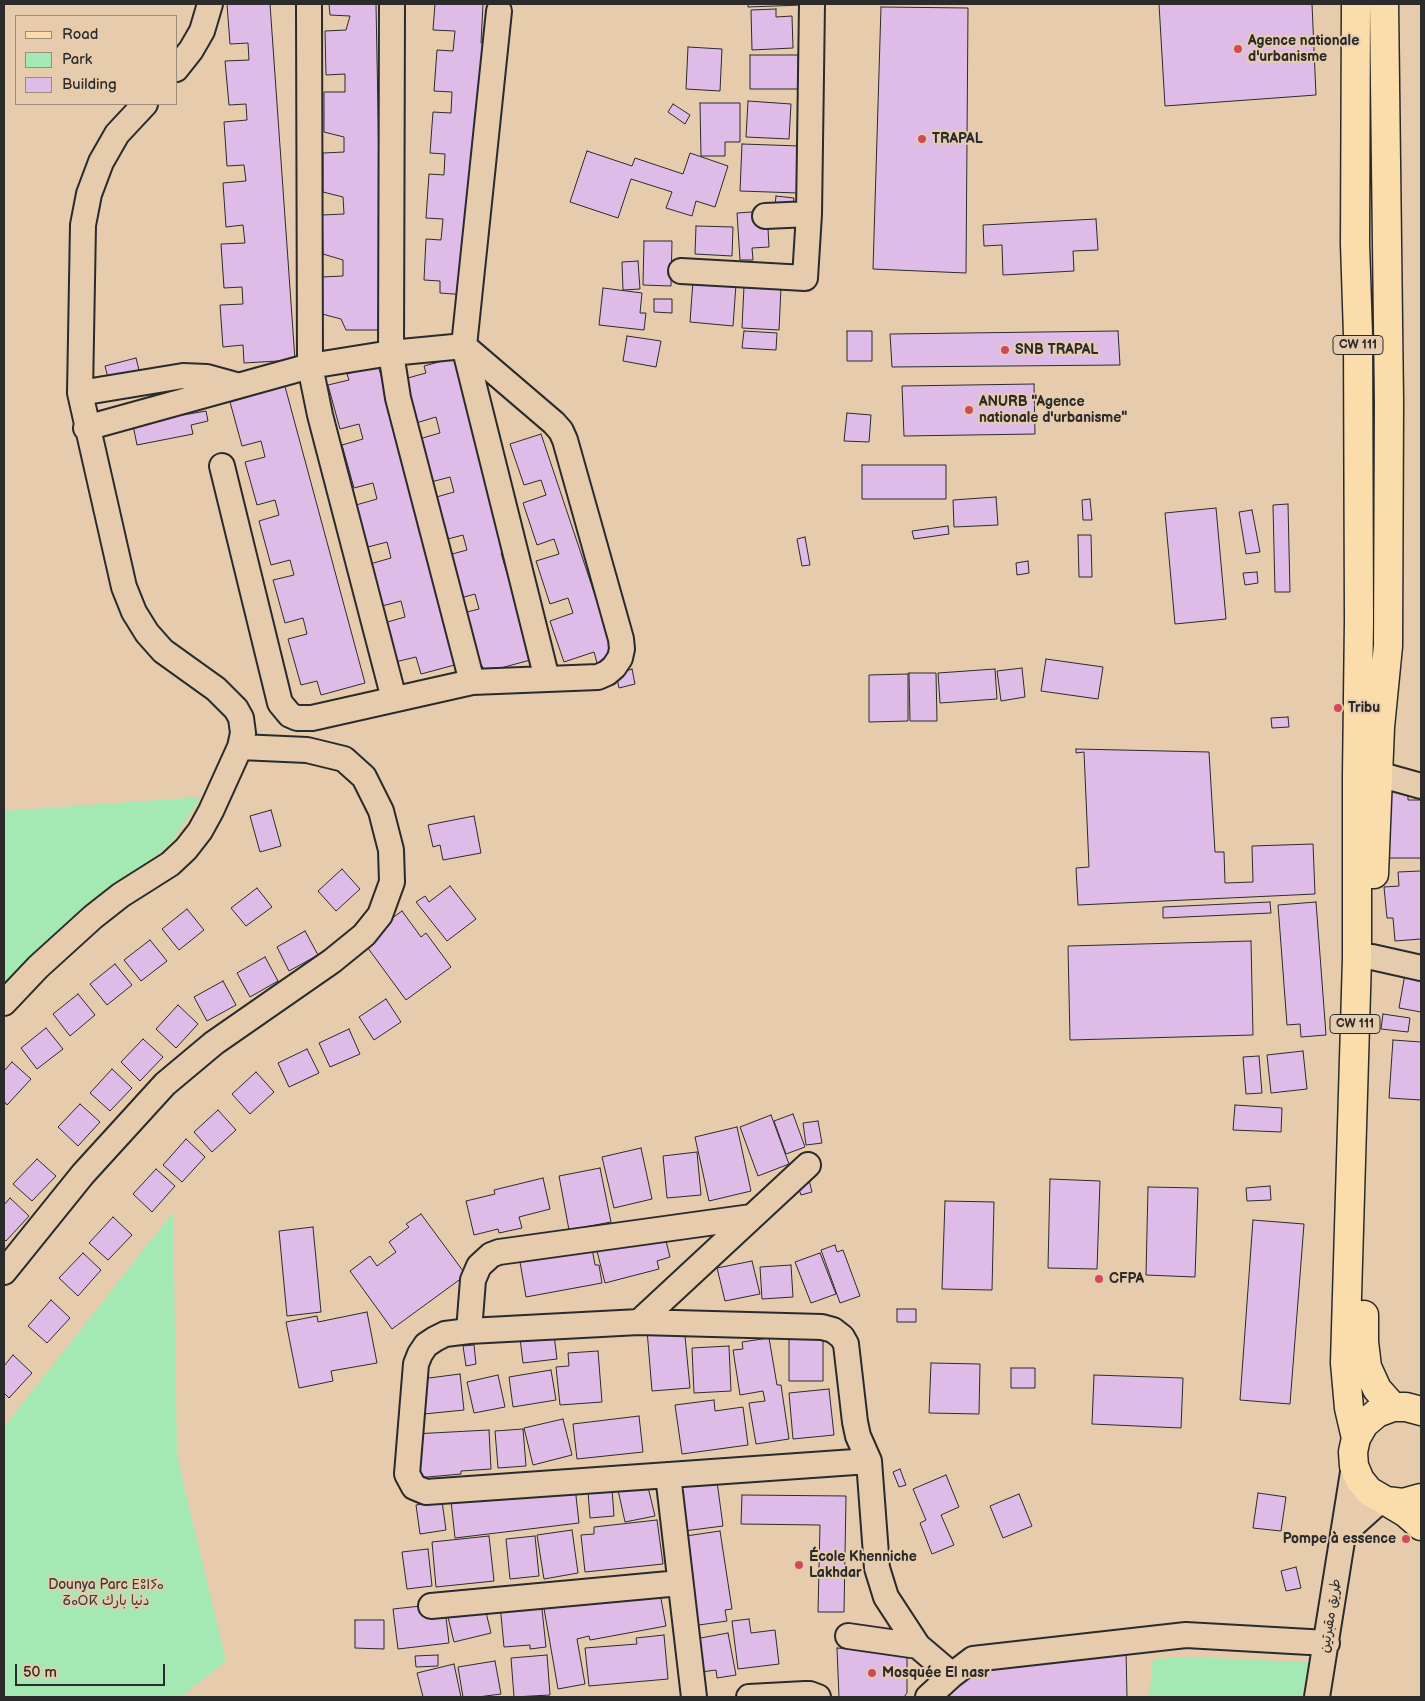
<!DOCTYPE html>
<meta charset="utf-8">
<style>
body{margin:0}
#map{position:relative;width:1425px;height:1701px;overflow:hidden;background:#e6ccad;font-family:"Balsamiq Sans",sans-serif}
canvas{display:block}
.frame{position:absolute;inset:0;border:5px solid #2b2b2b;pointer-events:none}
.legend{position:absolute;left:15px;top:15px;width:162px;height:90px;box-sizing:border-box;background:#e6ccad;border:1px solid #9b8c79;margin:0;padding:6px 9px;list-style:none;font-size:15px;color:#2b2b2b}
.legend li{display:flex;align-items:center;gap:10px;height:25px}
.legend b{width:25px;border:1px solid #9b8c79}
.scale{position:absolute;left:15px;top:1664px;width:150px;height:22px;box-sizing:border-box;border:2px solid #2b2b2b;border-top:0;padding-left:6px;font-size:15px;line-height:18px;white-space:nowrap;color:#2b2b2b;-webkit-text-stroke:4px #e6ccad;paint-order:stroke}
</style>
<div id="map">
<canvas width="1425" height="1701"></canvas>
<div class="frame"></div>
<ul class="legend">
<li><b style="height:6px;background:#fbddab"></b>Road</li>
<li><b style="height:14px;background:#a4e8b4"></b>Park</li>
<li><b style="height:14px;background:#dfbce7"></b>Building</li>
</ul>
<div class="scale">50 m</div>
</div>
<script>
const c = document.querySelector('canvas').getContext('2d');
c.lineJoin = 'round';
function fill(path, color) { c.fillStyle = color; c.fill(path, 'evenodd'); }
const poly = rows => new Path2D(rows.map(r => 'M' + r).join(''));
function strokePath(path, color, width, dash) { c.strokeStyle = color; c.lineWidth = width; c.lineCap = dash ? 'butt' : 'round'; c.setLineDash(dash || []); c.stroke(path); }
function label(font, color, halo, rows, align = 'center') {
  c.font = font + ' "Balsamiq Sans","Playpen Sans Arabic","Noto Sans Tifinagh",sans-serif'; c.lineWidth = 4; c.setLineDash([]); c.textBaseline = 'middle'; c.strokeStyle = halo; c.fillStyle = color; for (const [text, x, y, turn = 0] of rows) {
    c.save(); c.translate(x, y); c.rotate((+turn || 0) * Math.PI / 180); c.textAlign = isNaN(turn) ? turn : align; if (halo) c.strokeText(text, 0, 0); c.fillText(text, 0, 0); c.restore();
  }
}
const green = poly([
 [201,797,171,843,109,894,4,994,4,811],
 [173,1212,177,1456,226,1661,181,1697,4,1697,4,1427],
 [1187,1657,1309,1662,1302,1697,1149,1697,1153,1659]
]);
const building = poly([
 [227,4,270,4,295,360,244,363,243,345,223,347,220,305,243,304,242,287,224,288,221,244,245,243,243,225,226,227,223,183,246,181,244,165,227,166,224,122,247,120,246,104,229,105,225,61,249,60,248,43,230,44,227,4],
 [329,4,376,4,382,330,346,330,341,319,322,314,321,277,343,276,343,260,323,254,322,215,344,214,343,197,323,192,323,153,344,152,344,137,324,132,324,92,345,92,345,74,326,75,325,31,346,30,350,16,330,15,329,4],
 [435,4,483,4,481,43,485,44,467,295,440,293,440,281,424,280,426,239,441,240,443,219,426,218,429,174,444,175,445,154,430,153,433,112,451,113,452,92,434,91,437,50,453,51,455,31,433,30,435,4],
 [748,4,802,4,802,5,748,7,748,4],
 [1159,4,1312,4,1316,95,1165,106,1159,4],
 [881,7,968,8,966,273,873,269,881,7],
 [776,9,776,17,792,16,793,48,752,50,751,10,776,9],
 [688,47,722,49,720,91,686,89,688,47],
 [750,55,798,55,798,89,750,89,750,55],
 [748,101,791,104,789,139,746,137,748,101],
 [700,103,740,103,740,142,725,142,725,156,701,156,700,103],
 [673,104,690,115,685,124,668,112,673,104],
 [742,144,800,146,798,193,740,191,742,144],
 [587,151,632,166,635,158,683,174,690,153,728,166,715,207,696,201,692,216,666,208,672,192,631,179,618,218,570,202,587,151],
 [776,196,794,198,793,208,775,205,776,196],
 [794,209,795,227,768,229,769,247,752,248,753,260,740,260,737,213,794,209],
 [1096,219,1098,250,1073,251,1074,271,1003,275,1002,245,984,246,983,225,1096,219],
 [696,226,733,227,732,256,695,254,696,226],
 [644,241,672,241,671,286,643,285,644,241],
 [638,261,640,289,623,290,622,262,638,261],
 [693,281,736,284,733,326,690,322,693,281],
 [744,286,781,288,779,330,742,328,744,286],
 [603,288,642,293,640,313,646,313,644,330,599,325,603,288],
 [654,299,672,299,672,313,654,312,654,299],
 [744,331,777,333,776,350,742,348,744,331],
 [847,331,872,331,872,361,847,361,847,331],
 [1118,331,1120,365,892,367,890,334,1118,331],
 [627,336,661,341,656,367,623,361,627,336],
 [457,357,509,549,501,553,525,634,534,659,486,672,465,640,459,614,479,609,475,594,457,599,445,556,467,550,463,535,444,540,433,498,454,492,450,477,431,482,419,439,440,433,436,417,416,423,404,379,426,373,424,366,457,357],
 [136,358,139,370,108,378,105,366,136,358],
 [378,365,462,663,421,674,416,657,395,662,384,623,405,617,401,601,382,606,370,564,391,558,387,542,368,547,356,505,377,499,373,483,354,488,342,445,363,439,359,424,340,429,328,385,349,380,347,374,378,365],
 [283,379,365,683,321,695,317,681,301,685,288,639,307,634,303,618,285,623,273,580,294,575,290,560,271,565,259,521,279,515,275,500,257,505,245,462,265,457,261,441,242,446,230,402,251,396,249,389,283,379],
 [1034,384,1035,434,904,436,902,386,1034,384],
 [182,410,183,415,206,411,208,421,191,425,193,434,137,445,132,420,182,410],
 [847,413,871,415,869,442,844,441,847,413],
 [541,434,616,658,597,663,594,652,564,662,550,621,573,613,568,598,550,604,536,561,559,554,554,539,537,545,523,503,546,495,541,480,524,485,510,444,541,434],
 [862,465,946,465,946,499,862,499,862,465],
 [996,497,998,525,954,527,953,500,996,497],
 [1090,499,1092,520,1083,520,1082,500,1090,499],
 [1288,504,1290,592,1275,592,1273,505,1288,504],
 [1216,508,1226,619,1175,624,1165,513,1216,508],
 [1252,510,1260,552,1246,554,1239,512,1252,510],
 [948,526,949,534,914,539,912,531,948,526],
 [1078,535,1091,535,1092,577,1079,577,1078,535],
 [805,537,810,565,802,566,797,539,805,537],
 [1028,561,1029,573,1017,575,1016,563,1028,561],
 [1257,572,1258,583,1245,585,1243,573,1257,572],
 [1046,659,1103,667,1098,699,1041,691,1046,659],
 [1022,668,1025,697,1001,701,997,671,1022,668],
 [632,669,635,684,619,688,616,674,632,669],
 [995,669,997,699,940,703,938,673,995,669],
 [909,673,936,673,937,721,910,721,909,673],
 [908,674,908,721,869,722,869,675,908,674],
 [1288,717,1289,727,1272,728,1271,718,1288,717],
 [1076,749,1209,752,1215,852,1224,852,1225,883,1253,882,1252,846,1313,844,1315,894,1078,905,1076,868,1089,867,1084,752,1076,753,1076,749],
 [1386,788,1408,788,1408,800,1421,800,1421,858,1386,858,1386,788],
 [271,810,281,846,260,852,250,816,271,810],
 [474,816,481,853,443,860,440,845,433,847,428,825,474,816],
 [342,869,360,889,336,911,318,891,342,869],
 [1421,871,1421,939,1395,941,1393,918,1387,918,1384,887,1399,886,1398,872,1421,871],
 [450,886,476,919,447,941,416,902,425,896,429,902,450,886],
 [257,888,272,907,246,926,231,908,257,888],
 [1270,902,1271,913,1163,918,1163,907,1270,902],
 [1316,902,1326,1035,1301,1037,1300,1024,1287,1025,1278,905,1316,902],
 [187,909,204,930,179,950,162,929,187,909],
 [402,911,421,937,426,933,451,967,406,1000,362,940,402,911],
 [305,931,318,955,289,971,277,947,305,931],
 [150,940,167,961,141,981,124,960,150,940],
 [1251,941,1253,1035,1070,1040,1068,946,1251,941],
 [265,957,278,981,250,997,237,973,265,957],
 [115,964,132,985,107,1005,90,984,115,964],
 [1405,974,1421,977,1421,1012,1399,1008,1405,974],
 [223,981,236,1005,207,1021,194,997,223,981],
 [78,994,95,1015,70,1036,53,1014,78,994],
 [386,999,401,1022,374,1040,359,1017,386,999],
 [178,1005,198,1024,176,1048,156,1029,178,1005],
 [1383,1014,1410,1018,1408,1032,1381,1029,1383,1014],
 [46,1028,63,1049,37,1069,21,1048,46,1028],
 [349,1029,360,1054,330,1067,319,1043,349,1029],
 [143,1039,163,1057,140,1081,121,1062,143,1039],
 [1393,1040,1421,1042,1421,1100,1389,1098,1393,1040],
 [307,1049,319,1073,289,1087,278,1063,307,1049],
 [1303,1051,1307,1089,1271,1093,1267,1055,1303,1051],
 [1259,1056,1262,1093,1246,1094,1243,1057,1259,1056],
 [12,1062,31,1079,7,1105,4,1101,4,1071,12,1062],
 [112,1069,132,1088,110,1111,90,1093,112,1069],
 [256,1072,274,1092,250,1114,232,1094,256,1072],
 [80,1104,100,1122,78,1146,58,1127,80,1104],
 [1235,1105,1282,1108,1281,1132,1233,1130,1235,1105],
 [218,1110,236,1130,212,1152,194,1132,218,1110],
 [793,1114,805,1147,786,1154,774,1121,793,1114],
 [771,1115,789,1164,758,1176,740,1127,771,1115],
 [818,1121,822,1143,806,1145,803,1123,818,1121],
 [737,1127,751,1191,709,1201,695,1137,737,1127],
 [186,1139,205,1157,182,1182,163,1165,186,1139],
 [641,1148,652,1199,614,1208,602,1157,641,1148],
 [697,1152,701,1195,667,1198,663,1156,697,1152],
 [37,1159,56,1176,32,1201,13,1184,37,1159],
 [600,1168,611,1222,569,1230,559,1176,600,1168],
 [156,1169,175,1186,152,1212,133,1194,156,1169],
 [543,1178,550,1209,519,1217,522,1228,499,1233,498,1229,474,1235,466,1201,495,1194,494,1190,543,1178],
 [1050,1179,1100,1181,1097,1269,1048,1268,1050,1179],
 [809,1180,812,1192,801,1195,797,1184,809,1180],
 [1270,1186,1271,1200,1247,1201,1246,1188,1270,1186],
 [1148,1187,1198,1188,1195,1277,1146,1275,1148,1187],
 [10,1198,29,1216,6,1241,4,1239,4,1205,10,1198],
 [945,1201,994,1202,992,1290,942,1289,945,1201],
 [421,1214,466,1275,392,1329,350,1271,370,1256,377,1266,396,1252,389,1242,409,1227,406,1224,421,1214],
 [113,1217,132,1235,108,1260,89,1243,113,1217],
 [1253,1220,1304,1224,1290,1404,1240,1400,1253,1220],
 [313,1227,321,1312,287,1316,279,1231,313,1227],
 [665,1237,670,1257,657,1261,659,1269,605,1283,596,1247,665,1237],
 [835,1245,837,1252,843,1250,860,1296,840,1303,821,1250,835,1245],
 [592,1248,595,1265,599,1265,602,1283,526,1297,520,1262,592,1248],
 [83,1253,101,1270,78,1296,59,1278,83,1253],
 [820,1253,836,1294,811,1303,795,1262,820,1253],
 [752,1261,760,1294,725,1301,717,1268,752,1261],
 [791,1265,793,1297,762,1299,760,1267,791,1265],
 [51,1300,70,1318,47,1343,28,1326,51,1300],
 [897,1309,916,1309,916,1322,897,1322,897,1309],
 [367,1312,377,1363,331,1371,333,1381,299,1388,286,1322,317,1316,318,1322,367,1312],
 [684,1326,690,1388,652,1391,647,1330,684,1326],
 [554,1335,557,1359,523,1363,520,1338,554,1335],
 [789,1337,823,1337,823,1381,789,1381,789,1337],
 [769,1338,777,1385,781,1385,789,1439,756,1444,749,1403,765,1401,763,1391,740,1395,733,1350,743,1349,742,1342,769,1338],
 [474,1345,476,1364,466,1366,463,1346,474,1345],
 [729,1346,731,1391,694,1393,692,1348,729,1346],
 [598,1351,602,1402,560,1405,556,1367,569,1366,568,1353,598,1351],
 [13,1355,32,1373,9,1398,4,1393,4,1366,13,1355],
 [931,1363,980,1364,979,1414,929,1413,931,1363],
 [1011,1368,1035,1368,1035,1388,1011,1388,1011,1368],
 [551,1370,556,1400,513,1407,509,1377,551,1370],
 [460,1374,464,1410,424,1414,421,1379,460,1374],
 [498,1375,505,1407,474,1413,467,1382,498,1375],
 [1094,1375,1183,1378,1181,1428,1092,1424,1094,1375],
 [829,1389,834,1435,793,1439,789,1393,829,1389],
 [714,1400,715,1411,743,1407,748,1445,682,1454,675,1405,714,1400],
 [639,1416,643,1452,577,1459,573,1424,639,1416],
 [563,1419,572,1455,533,1465,524,1428,563,1419],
 [523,1429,526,1466,498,1468,495,1431,523,1429],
 [489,1430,491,1469,461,1471,461,1474,416,1478,413,1434,489,1430],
 [900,1469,906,1485,899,1487,893,1472,900,1469],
 [716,1474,723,1526,684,1531,677,1484,716,1474],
 [946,1475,959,1507,941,1515,954,1545,932,1554,920,1523,926,1520,913,1489,946,1475],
 [647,1483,655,1516,625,1522,618,1490,647,1483],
 [575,1487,579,1523,455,1538,451,1501,502,1495,503,1499,539,1495,575,1487],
 [612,1489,614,1516,590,1518,588,1491,612,1489],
 [1258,1493,1286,1497,1281,1531,1253,1528,1258,1493],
 [1019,1494,1032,1526,1003,1538,990,1506,1019,1494],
 [742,1495,846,1496,844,1612,818,1612,820,1525,741,1524,742,1495],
 [442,1501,446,1530,420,1534,416,1505,442,1501],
 [657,1520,663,1564,585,1572,581,1535,594,1534,594,1527,657,1520],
 [572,1530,578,1573,544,1579,537,1535,572,1530],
 [720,1531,732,1609,725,1610,727,1621,692,1626,679,1537,720,1531],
 [489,1536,494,1581,436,1587,432,1542,489,1536],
 [535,1536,539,1576,510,1579,506,1539,535,1536],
 [428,1549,432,1586,407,1589,402,1552,428,1549],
 [1296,1567,1301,1588,1286,1591,1281,1571,1296,1567],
 [659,1588,666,1626,590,1640,589,1636,577,1639,585,1684,558,1689,543,1603,659,1588],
 [541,1600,546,1647,530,1649,530,1645,504,1647,500,1604,541,1600],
 [484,1604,491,1633,454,1642,447,1613,484,1604],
 [421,1606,445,1609,449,1643,398,1649,393,1609,421,1606],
 [749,1619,751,1633,775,1630,779,1664,738,1669,732,1621,749,1619],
 [355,1620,384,1620,384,1649,355,1648,355,1620],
 [728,1633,736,1675,717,1678,716,1670,701,1672,695,1639,728,1633],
 [664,1635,668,1679,589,1686,585,1648,637,1644,636,1638,664,1635],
 [837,1648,907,1653,907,1693,904,1697,839,1697,837,1648],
 [1126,1650,1127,1697,948,1697,976,1666,1126,1650],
 [438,1655,438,1666,416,1667,415,1656,438,1655],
 [547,1655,550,1695,514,1697,511,1658,547,1655],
 [495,1661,501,1694,478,1697,463,1697,458,1667,495,1661],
 [454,1664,461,1697,423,1697,417,1673,454,1664]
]);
const minor = poly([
 [309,4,310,366,320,415,394,699],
 [392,4,391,353,398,398,472,682],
 [499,11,464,346,547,679],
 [176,69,191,50,202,31,210,4],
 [145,104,117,134,101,162,89,194,83,225,80,393,124,587,134,612,147,633,163,651,216,689,236,709,241,718,243,733,240,747],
 [765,216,809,214],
 [681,271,805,278,809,214,812,4],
 [80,393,183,376,207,377,236,385],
 [86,428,310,366,391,353,464,346,554,423,561,431,565,440,621,639,622,649,620,658,614,667,607,673,598,677,472,682,312,718,297,718,290,715,280,703,222,466],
 [1378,774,1421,786],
 [1372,957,1421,968],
 [4,1003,38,967,93,917,121,895,170,864,186,849,200,831,211,811,240,747,307,750,344,759,364,777,381,811,391,850,392,882,380,915,364,935,332,961,214,1043,165,1084,83,1174,4,1272],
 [639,1322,808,1165],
 [469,1331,473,1280,479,1266,491,1255,499,1252,751,1217],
 [869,1461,426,1492,414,1487,407,1474,416,1364,420,1354,426,1345,435,1339,445,1334,469,1331,639,1322,822,1327,833,1330,842,1337,846,1344,855,1422,858,1436,869,1461,877,1568,886,1597,918,1646,952,1675],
 [668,1475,694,1697],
 [1343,1534,1382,1499],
 [431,1606,680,1583],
 [848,1636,918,1646],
 [749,1697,805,1694,810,1694,818,1697],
 [928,1697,952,1675,973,1659,1186,1635,1327,1643],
 [1317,1697,1354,1466]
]);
const major = poly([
 [1374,874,1380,727,1388,646,1389,402,1384,4],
 [1364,1315,1364,1342,1367,1367,1377,1389,1393,1407],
 [1421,1411,1406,1407,1393,1407,1377,1413,1364,1424,1356,1438,1353,1452,1354,1466,1360,1480,1369,1491,1386,1501,1403,1503,1421,1498],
 [1356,1438,1349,1408,1345,1363,1357,958,1357,776,1359,621,1358,335,1355,244,1356,4],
 [1386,1501,1406,1513,1421,1526]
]);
const markers = [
 [1238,49,5,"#d1495b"],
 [922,139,5,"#d1495b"],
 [1005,350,5,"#d1495b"],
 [969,410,5,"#d1495b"],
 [1338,708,5,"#d1495b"],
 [1099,1279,5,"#d1495b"],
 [1406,1539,5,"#d1495b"],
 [799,1565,5,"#d1495b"],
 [872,1673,5,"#d1495b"]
];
const shields = [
 [1358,345,50],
 [1355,1024,50]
];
const shieldNames = [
 ["CW 111",1358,345],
 ["CW 111",1355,1024]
];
const poiNames = [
 ["Agence nationale",1248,41],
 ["d'urbanisme",1248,57],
 ["TRAPAL",932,139],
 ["SNB TRAPAL",1015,350],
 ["ANURB \"Agence",979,402],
 ["nationale d'urbanisme\"",979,418],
 ["Tribu",1348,708],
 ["CFPA",1109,1279],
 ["Pompe à essence",1396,1539,"right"],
 ["École Khenniche",809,1557],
 ["Lakhdar",809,1573],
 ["Mosquée El nasr",882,1673]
];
const parkNames = [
 ["Dounya Parc ⴹⵓⵏⵢⴰ",106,1585],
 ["ⵒⴰⵔⴽ دنيا بارك",106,1601]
];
const streetNames = [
 ["طريق مقبرتين",1331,1616,-81]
];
fill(green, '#a4e8b4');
fill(building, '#dfbce7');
strokePath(building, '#2b2b2b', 1);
strokePath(minor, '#2b2b2b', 28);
strokePath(major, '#2b2b2b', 31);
strokePath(minor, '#e6ccad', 24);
strokePath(major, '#fbddab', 28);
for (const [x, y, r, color] of markers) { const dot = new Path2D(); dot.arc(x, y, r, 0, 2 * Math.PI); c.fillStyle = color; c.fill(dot); strokePath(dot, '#e6ccad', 2); }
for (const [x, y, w] of shields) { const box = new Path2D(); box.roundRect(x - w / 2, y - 9.5, w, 19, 4); c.fillStyle = '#e6ccad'; c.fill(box); strokePath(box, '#2b2b2b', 1); }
label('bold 12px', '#2b2b2b', null, shieldNames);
label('bold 14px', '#2b2b2b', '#e6ccad', poiNames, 'left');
label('14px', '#373e39', '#e6ccad', parkNames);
label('14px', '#2b2b2b', '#e6ccad', streetNames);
</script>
